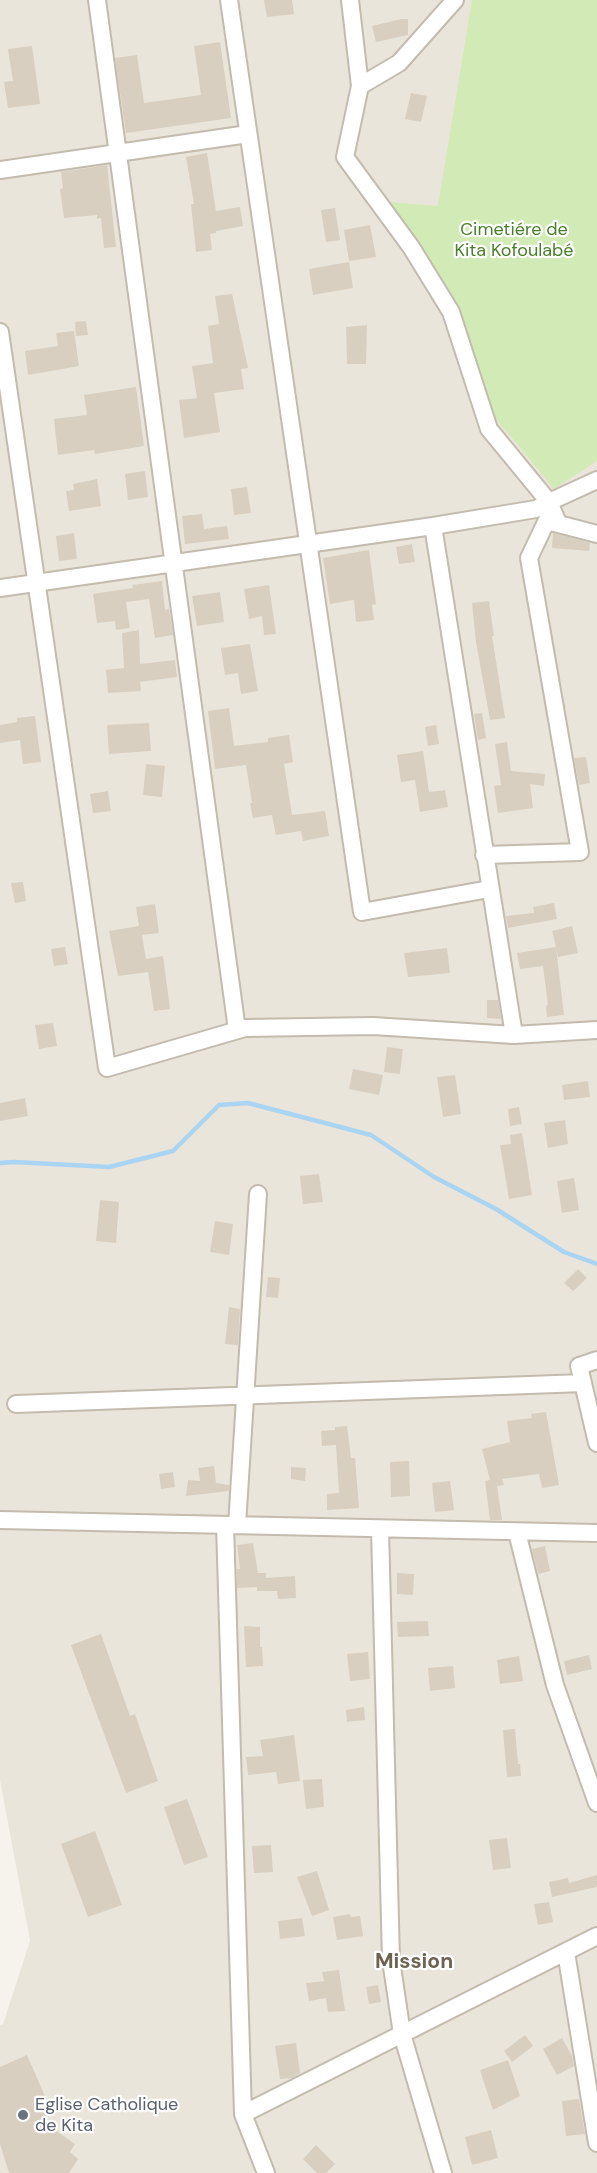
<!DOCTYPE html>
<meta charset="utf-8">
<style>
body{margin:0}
canvas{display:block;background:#f6f3ec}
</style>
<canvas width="597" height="2173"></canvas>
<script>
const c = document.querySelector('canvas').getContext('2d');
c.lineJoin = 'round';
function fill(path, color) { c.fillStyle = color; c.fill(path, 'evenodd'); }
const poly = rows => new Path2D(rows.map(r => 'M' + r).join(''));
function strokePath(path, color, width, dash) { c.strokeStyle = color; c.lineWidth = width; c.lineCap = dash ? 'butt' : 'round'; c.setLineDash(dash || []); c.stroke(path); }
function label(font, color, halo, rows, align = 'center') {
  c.font = font + ' "DM Sans",sans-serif'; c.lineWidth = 4.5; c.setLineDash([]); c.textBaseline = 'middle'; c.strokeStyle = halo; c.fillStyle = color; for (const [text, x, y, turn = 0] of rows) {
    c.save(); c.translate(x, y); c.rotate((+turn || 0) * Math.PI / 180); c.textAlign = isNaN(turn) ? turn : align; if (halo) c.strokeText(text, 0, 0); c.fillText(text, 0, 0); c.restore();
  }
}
const residential = poly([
 [0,0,597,0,597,2173,0,2173,0,2025,3,2024,30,1941,0,1780]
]);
const green = poly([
 [472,0,597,0,597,461,554,489,493,415,455,300,387,202,438,206]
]);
const stream = poly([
 [0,1163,14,1162,109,1167,173,1151,219,1105,248,1103,371,1135,434,1177,496,1209,564,1252,597,1264]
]);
const building = poly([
 [264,0,292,0,294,14,267,17],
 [401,19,408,19,408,35,376,42,372,26],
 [220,42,231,118,126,133,115,58,137,55,144,103,201,95,194,46],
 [32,46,40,104,8,108,4,82,13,81,8,49],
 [411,93,427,96,421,122,405,119],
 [207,153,216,211,240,207,243,226,216,231,216,233,210,234,212,250,196,252,191,204,194,204,186,157],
 [107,165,116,247,104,248,101,218,97,219,97,215,64,218,60,189,63,188,61,172],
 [335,208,340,240,326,242,321,210],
 [370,225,376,257,349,261,344,230],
 [349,262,353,288,313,295,309,269],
 [232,294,248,368,241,369,244,389,214,393,220,432,184,438,179,400,197,398,192,366,213,363,208,326,219,324,215,296],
 [86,321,88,335,76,336,75,322],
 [367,325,366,364,347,364,346,327],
 [74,331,79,366,28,375,25,351,58,346,56,333],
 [136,387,144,446,95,454,94,450,58,455,54,419,87,415,84,395],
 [145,471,148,497,128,500,125,474],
 [97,479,101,506,69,511,66,491,74,490,73,484],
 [247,487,251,513,234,515,231,489],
 [202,514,204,529,227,526,229,539,185,544,182,516],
 [74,533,77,559,59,561,56,536],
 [553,533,590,543,589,551,552,548],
 [412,544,415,562,399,564,396,547],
 [369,550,376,604,372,605,374,620,356,622,354,600,330,604,323,558],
 [162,581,165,610,169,609,173,635,155,638,149,599,126,602,130,628,116,630,115,621,97,623,93,594,133,588,132,585],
 [269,585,276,634,264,635,262,616,249,619,244,589],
 [220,592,224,622,197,626,192,596],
 [489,601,494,636,492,636,505,718,490,720,476,642,472,603],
 [139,630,140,664,175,660,177,677,140,682,141,691,108,693,106,670,124,668,122,633],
 [250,644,258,691,241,694,238,673,225,675,221,648],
 [229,708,234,746,268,742,268,738,289,735,293,762,284,764,292,815,325,811,329,836,303,841,301,831,276,835,272,815,253,818,250,803,252,803,246,765,215,769,208,711],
 [482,713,486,738,478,740,474,714],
 [35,716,41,762,23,764,20,740,0,743,0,725,17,722,17,718],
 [149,723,151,751,109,754,107,725],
 [436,725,439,744,428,746,425,727],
 [507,742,511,771,545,774,544,786,530,784,533,808,498,813,494,786,501,785,495,744],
 [423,751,429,792,445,790,448,807,420,812,415,780,401,782,397,755],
 [586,757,590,783,579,785,574,758],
 [146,764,165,766,162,797,143,795],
 [108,791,111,811,93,813,90,794],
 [23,882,26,901,15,903,11,883],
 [554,903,557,919,508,928,506,916,534,913,533,907],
 [155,904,159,933,142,935,146,959,163,956,170,1009,154,1011,148,972,118,976,109,931,139,926,136,907],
 [572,926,578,953,558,957,556,947,564,1015,547,1017,546,1006,548,1005,543,966,520,969,517,953,556,947,552,931],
 [65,947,68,964,54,966,51,949],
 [447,948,450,973,408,977,404,953],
 [487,1000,498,1000,501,1019,487,1018],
 [53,1023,57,1046,39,1049,35,1025],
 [387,1047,403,1049,400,1074,384,1072],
 [353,1069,383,1075,379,1095,349,1089],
 [455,1075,461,1114,443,1117,437,1077],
 [588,1081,590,1097,564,1100,562,1085],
 [25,1098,28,1116,0,1121,0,1103],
 [519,1107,522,1124,510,1126,508,1109],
 [565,1120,568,1144,548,1148,544,1123],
 [522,1133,532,1195,509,1199,500,1145,511,1144,510,1135],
 [319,1174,323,1202,303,1204,300,1176],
 [574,1178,579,1210,562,1213,557,1181],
 [100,1200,119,1202,116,1243,96,1241],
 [215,1221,233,1224,229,1255,210,1252],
 [578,1269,587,1278,573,1291,564,1283],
 [268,1277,280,1278,278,1298,266,1297],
 [229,1307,240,1309,238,1345,225,1344],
 [546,1412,559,1485,542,1488,539,1474,502,1479,504,1485,497,1486,502,1520,490,1520,485,1481,490,1480,482,1449,510,1442,507,1421,532,1418,531,1414],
 [347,1426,351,1458,355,1458,359,1508,327,1510,327,1494,339,1493,336,1445,322,1446,321,1431,335,1430,335,1427],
 [409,1461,410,1496,391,1497,390,1462],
 [214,1466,216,1483,229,1485,229,1491,186,1496,188,1480,200,1481,198,1468],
 [291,1467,306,1468,305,1481,291,1479],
 [173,1472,175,1487,161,1489,159,1474],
 [450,1481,454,1510,435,1512,432,1483],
 [253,1543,258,1573,266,1573,266,1578,295,1576,296,1598,278,1599,277,1591,257,1591,257,1587,237,1588,237,1569,240,1569,237,1545],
 [545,1546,550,1571,538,1574,532,1549],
 [397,1573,414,1574,413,1595,397,1594],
 [428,1621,429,1636,398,1637,397,1622],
 [244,1626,260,1627,260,1647,262,1647,263,1666,246,1667],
 [101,1634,130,1716,135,1714,158,1781,126,1793,71,1645],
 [368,1652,370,1679,350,1681,347,1654],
 [589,1655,592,1669,567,1675,564,1661],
 [519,1656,523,1681,500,1684,497,1660],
 [453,1666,455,1688,430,1691,428,1668],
 [364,1707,365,1720,347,1722,346,1710],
 [515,1729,518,1764,520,1764,521,1776,507,1777,503,1730],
 [294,1735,300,1781,278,1784,276,1772,248,1775,246,1757,263,1756,260,1740],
 [322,1779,324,1807,306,1809,303,1780],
 [187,1799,208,1857,184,1865,164,1807],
 [95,1831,122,1905,88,1917,61,1844],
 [507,1838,511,1868,493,1870,489,1840],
 [271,1845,273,1872,254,1873,252,1846],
 [317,1871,329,1910,312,1916,297,1877],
 [597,1875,597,1887,552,1897,549,1882,568,1878,569,1883],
 [549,1902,553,1922,538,1925,534,1904],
 [350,1914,350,1917,360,1916,363,1936,337,1940,333,1917],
 [302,1918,305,1936,280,1939,278,1921],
 [339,1970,345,2011,328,2012,326,1998,309,2001,306,1983,324,1981,322,1972],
 [378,1985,381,2002,369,2004,366,1987],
 [525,2035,533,2046,512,2062,504,2051],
 [562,2038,572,2056,574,2066,557,2075,543,2049],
 [296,2043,300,2073,292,2078,280,2079,275,2046],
 [27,2055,51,2110,42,2121,75,2144,70,2152,78,2159,69,2173,9,2173,0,2144,0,2067],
 [508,2060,520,2096,493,2110,480,2070],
 [579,2099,585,2134,566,2136,562,2101],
 [491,2130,498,2158,472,2165,465,2137],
 [316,2145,335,2164,326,2173,317,2173,303,2159]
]);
const minor = poly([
 [97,0,237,1030],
 [229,0,362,912,489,889],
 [350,0,360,86,345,157,411,247,451,312,489,429,549,502,558,523],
 [360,86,399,63,455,0],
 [0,170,248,134],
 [0,332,107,1068,245,1028,373,1026,514,1035,597,1030],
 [547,521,597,534],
 [433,526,514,1035],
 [0,588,433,526,536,509,549,502,597,480],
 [484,855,580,852,529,558,547,520],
 [597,1360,579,1366,597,1443],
 [16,1404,583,1383],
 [0,1520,597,1533],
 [225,1525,243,2114,266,2173],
 [237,1525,258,1194],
 [380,1529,391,1960,402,2034,443,2173],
 [517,1532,555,1685,597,1803],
 [566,1952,597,2143],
 [243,2114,597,1936]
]);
const markers = [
 [23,2115,6,"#6b7280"]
];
const parkNames = [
 ["Cimetiére de",514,230],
 ["Kita Kofoulabé",514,251]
];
const worshipNames = [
 ["Eglise Catholique",35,2105],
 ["de Kita",35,2126]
];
const quarterNames = [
 ["Mission",414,1962]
];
fill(residential, '#eae5da');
fill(green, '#d2eab5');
strokePath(stream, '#a9d4f2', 4.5);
fill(building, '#d8cfc1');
strokePath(minor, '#c2bbae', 20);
strokePath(minor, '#fff', 16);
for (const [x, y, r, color] of markers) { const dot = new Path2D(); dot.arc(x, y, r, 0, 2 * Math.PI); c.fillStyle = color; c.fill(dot); strokePath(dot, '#fff', 2); }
label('18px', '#4a7f2a', '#fff', parkNames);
label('18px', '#5b616d', '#fff', worshipNames, 'left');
label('bold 21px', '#6e6250', '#fff', quarterNames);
</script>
